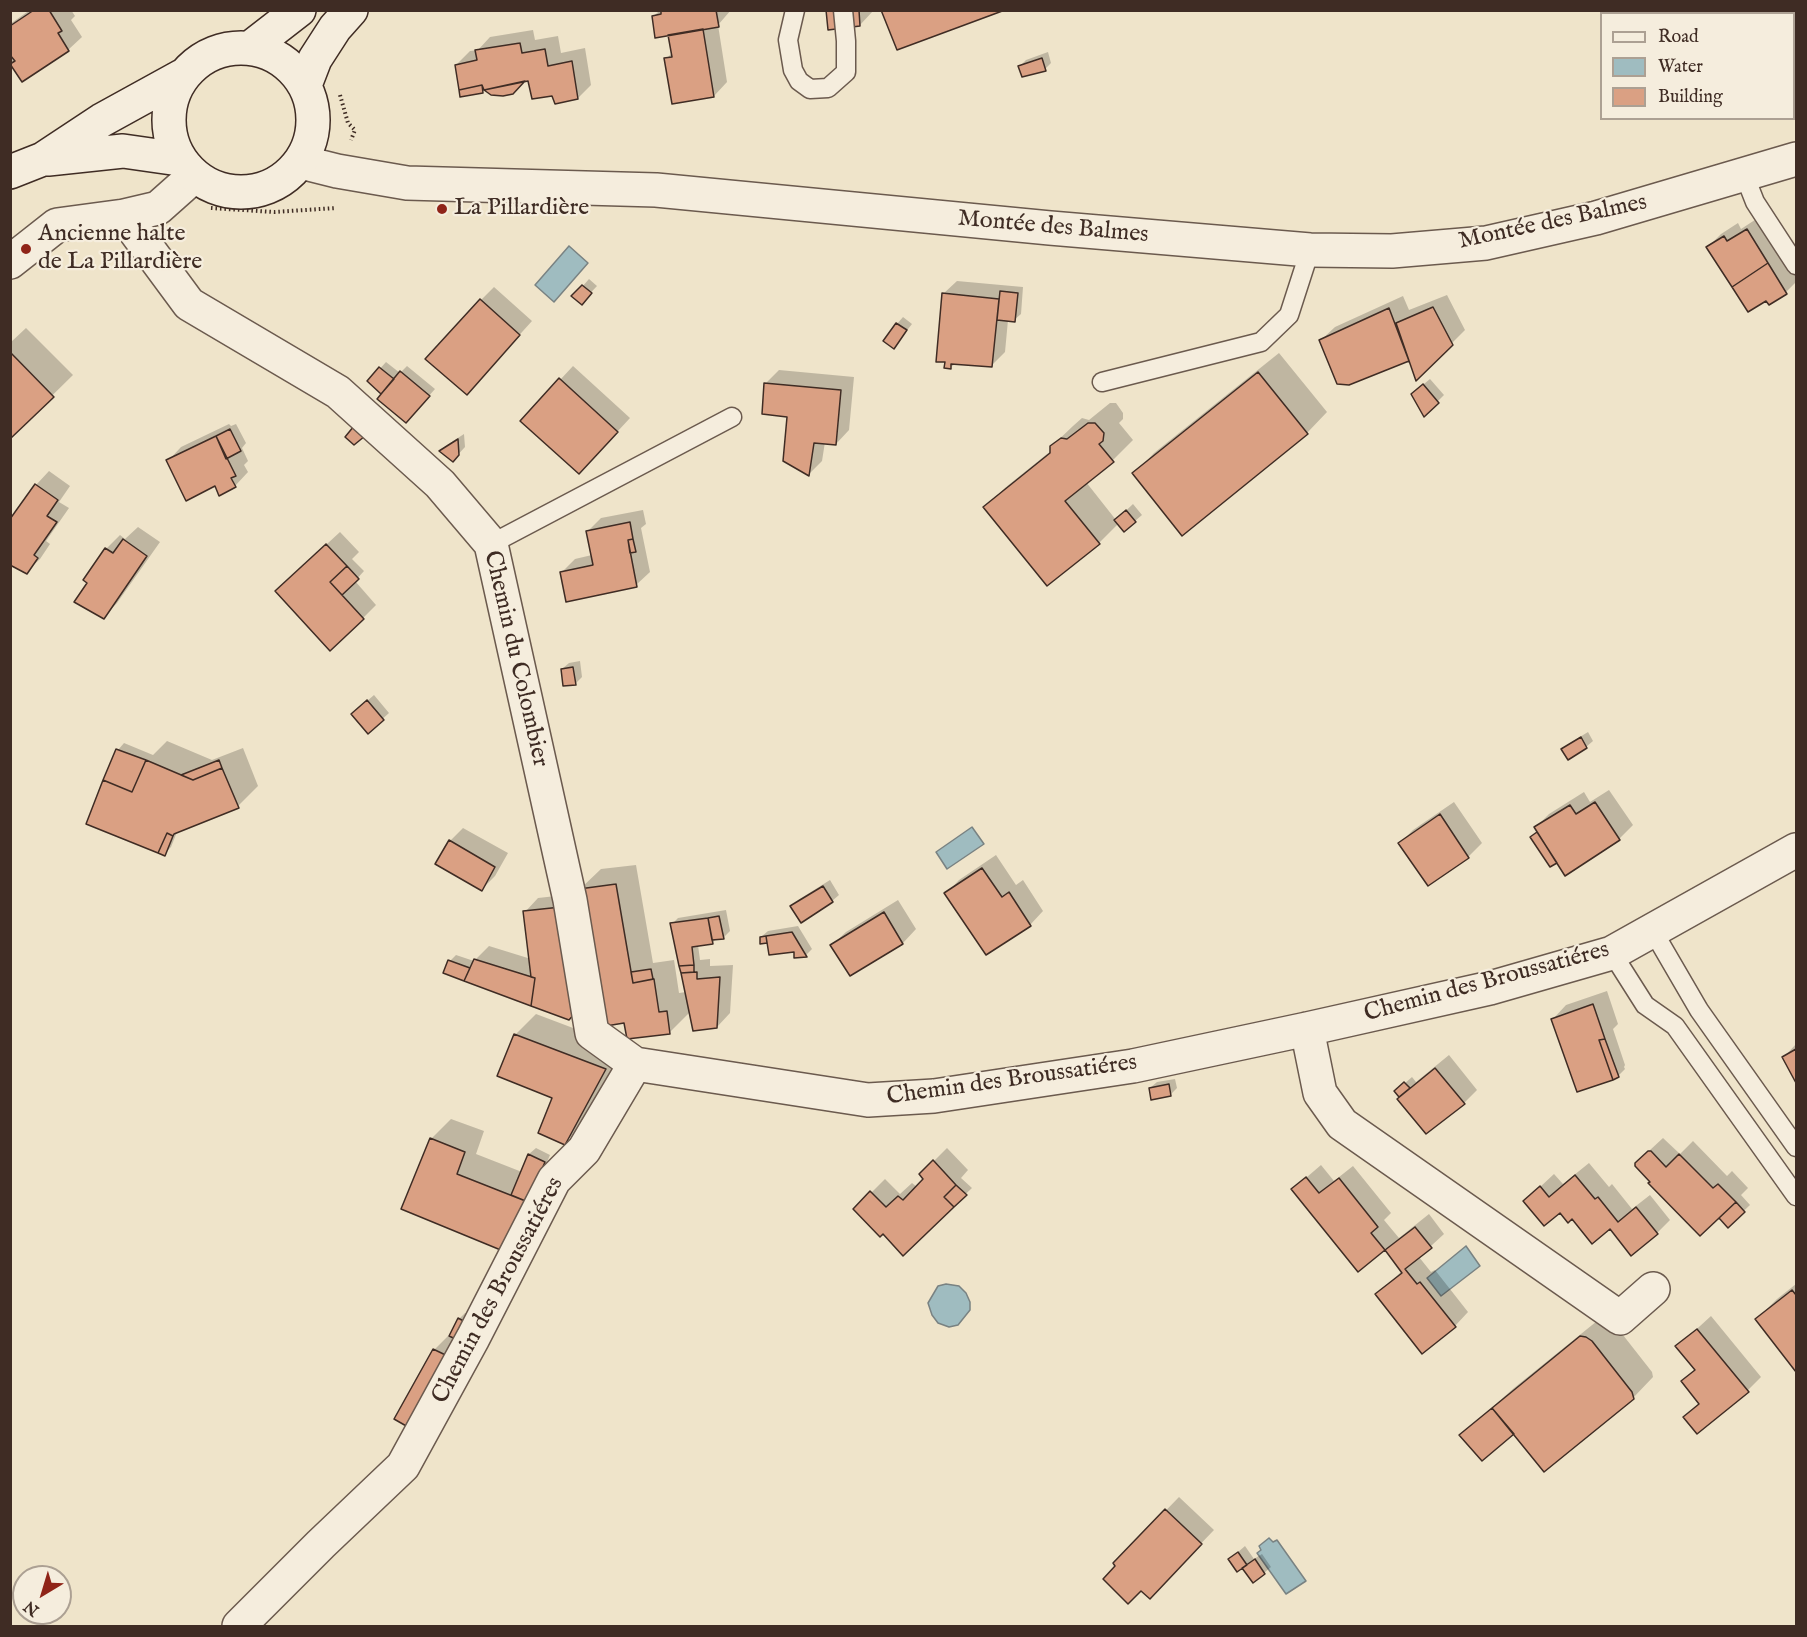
<!DOCTYPE html>
<meta charset="utf-8">
<style>
body{margin:0}
#map{position:relative;width:1807px;height:1637px;overflow:hidden;background:#efe4ca;font-family:"IM FELL English",serif}
canvas{display:block}
.frame{position:absolute;inset:0;border:12px solid #3f2c24;pointer-events:none}
.legend{position:absolute;left:1600px;top:12px;width:195px;height:108px;box-sizing:border-box;background:#f5eddd;border:2px solid #aca093;margin:0;padding:8px 10px;list-style:none;font-size:18px;color:#3f2c24}
.legend li{display:flex;align-items:center;gap:12px;height:30px}
.legend b{width:30px;border:2px solid #aca093}
.north{position:absolute;left:12px;top:1565px;width:60px;height:60px;box-sizing:border-box;background:#f5eddd;border:2px solid #aca093;border-radius:50%;rotate:218deg;font-size:16px;font-weight:700;line-height:24px;text-align:center;color:#3f2c24}
.north::after{content:'';display:block;margin:auto;width:21px;height:27px;background:#8f2418;clip-path:polygon(50% 0,100% 100%,50% 72%,0 100%)}
</style>
<div id="map">
<canvas width="1807" height="1637"></canvas>
<div class="frame"></div>
<ul class="legend">
<li><b style="height:8px;background:#f5eddd"></b>Road</li>
<li><b style="height:16px;background:#9fbcc0"></b>Water</li>
<li><b style="height:16px;background:#daa083"></b>Building</li>
</ul>
<div class="north">N</div>
</div>
<script>
const c = document.querySelector('canvas').getContext('2d');
c.lineJoin = 'round';
function fill(path, color) { c.fillStyle = color; c.fill(path, 'evenodd'); }
const poly = rows => new Path2D(rows.map(r => 'M' + r).join(''));
function strokePath(path, color, width, dash) { c.strokeStyle = color; c.lineWidth = width; c.lineCap = dash ? 'butt' : 'round'; c.setLineDash(dash || []); c.stroke(path); }
function label(font, color, halo, rows, align = 'center') {
  c.font = font + ' "IM FELL English",serif'; c.lineWidth = 4.5; c.setLineDash([]); c.textBaseline = 'middle'; c.strokeStyle = halo; c.fillStyle = color; for (const [text, x, y, turn = 0] of rows) {
    c.save(); c.translate(x, y); c.rotate((+turn || 0) * Math.PI / 180); c.textAlign = isNaN(turn) ? turn : align; if (halo) c.strokeText(text, 0, 0); c.fillText(text, 0, 0); c.restore();
  }
}
const water = poly([
 [569,246,588,263,554,302,535,285,569,246],
 [972,827,984,844,947,869,936,852,972,827],
 [1466,1246,1480,1266,1441,1296,1427,1278,1466,1246],
 [946,1284,959,1286,966,1293,970,1302,970,1310,958,1325,949,1327,938,1323,932,1315,928,1303,938,1286,946,1284],
 [1269,1538,1273,1542,1277,1540,1306,1581,1286,1594,1257,1553,1261,1550,1259,1546,1269,1538]
]);
const shadow = poly([
 [30,10,71,10,75,16,71,20,82,37,68,50,23,80,10,62,10,24],
 [660,10,731,10,718,25,727,82,714,96,666,59,673,52,670,34,653,17],
 [828,10,873,10,873,11,860,25],
 [1704,10,1776,10,1773,14,1700,14],
 [533,30,535,40,558,36,561,53,585,48,591,85,578,98,553,94,529,79,485,89,483,91,456,65,470,51,478,50,490,37],
 [1048,52,1051,63,1045,69,1020,66,1026,60],
 [1761,216,1796,274,1796,282,1786,292,1769,303,1708,247,1721,234,1738,223,1741,229],
 [589,279,597,286,581,303,574,296],
 [957,281,1023,287,1021,314,1014,320,1008,320,1005,352,991,366,956,363,951,367,946,361,943,294],
 [494,287,532,321,467,393,481,300],
 [1447,295,1465,330,1417,378,1409,359,1349,383,1321,340,1335,327,1403,296,1409,310],
 [903,317,912,324,894,347,897,324],
 [26,328,73,375,10,437,10,343],
 [1279,353,1327,412,1307,433,1134,474,1154,453],
 [386,362,400,373,407,366,435,389,412,415,383,394,369,381],
 [573,366,630,418,592,459,522,421],
 [779,370,854,377,849,430,836,444,825,442,822,461,809,474,789,415,766,383],
 [1430,379,1444,395,1425,414,1419,388],
 [1110,403,1116,403,1123,413,1123,419,1119,423,1133,440,1113,460,1086,482,1116,520,1133,504,1142,515,1135,521,1124,530,1119,523,1099,543,985,507,1006,487,1052,450,1052,446,1073,426,1082,418,1089,420],
 [229,424,231,426,236,424,246,443,242,448,248,461,244,465,248,472,235,486,215,484,168,461,181,447],
 [464,434,465,447,453,460,441,451,447,445],
 [49,471,70,486,59,502,69,508,46,541,50,544,40,559,26,572,36,485],
 [643,510,646,524,641,528,650,572,636,585,562,572,575,559,592,555,587,532,601,518],
 [138,527,160,542,117,603,104,617,89,583,85,580,106,549,120,535,125,539],
 [340,532,359,552,352,559,364,571,355,581,376,605,363,618,291,577],
 [580,661,582,677,576,683,562,669,569,663],
 [374,695,389,713,368,732,359,708],
 [1588,732,1593,741,1586,747,1563,749,1570,743],
 [167,741,212,760,243,748,258,786,238,806,177,832,171,847,164,854,88,823,118,750,124,743,153,755],
 [1609,790,1633,825,1619,839,1566,874,1557,860,1532,837,1538,831,1536,827,1549,814,1584,792,1590,802],
 [1454,802,1482,843,1468,857,1429,884,1400,843,1413,830],
 [463,828,508,853,495,876,481,890,450,841],
 [996,855,1016,885,1023,880,1043,911,1030,925,946,894,959,880],
 [636,865,653,963,674,960,679,993,686,992,672,924,678,918,726,910,730,931,724,937,717,938,712,943,698,945,700,960,710,959,710,966,733,965,730,1013,717,1027,690,1012,669,1033,626,1022,580,889,601,869],
 [830,880,839,895,832,901,801,921,792,907,798,900],
 [574,894,569,1018,450,961,456,955,474,961,489,946,531,959,525,912,538,898],
 [898,900,916,929,903,943,850,974,832,945,846,932],
 [798,926,812,949,806,955,795,957,795,950,768,941,762,942,761,937,768,931],
 [1607,991,1618,1024,1613,1029,1625,1065,1624,1067,1625,1069,1618,1076,1553,1019,1566,1005],
 [536,1014,626,1048,585,1123,564,1143,554,1097,515,1035],
 [1796,1044,1796,1080,1784,1057],
 [1449,1055,1477,1090,1464,1103,1401,1097,1396,1091,1412,1077,1416,1082],
 [1175,1079,1177,1088,1170,1095,1150,1088,1157,1082],
 [451,1119,484,1131,476,1154,522,1172,529,1154,536,1148,550,1155,508,1251,431,1139],
 [1663,1138,1680,1154,1693,1141,1727,1176,1732,1171,1748,1188,1741,1195,1750,1205,1728,1226,1719,1216,1652,1182,1636,1163],
 [947,1148,968,1170,961,1178,972,1188,903,1253,883,1232,855,1209,885,1179,900,1194,912,1183,917,1187,925,1179,921,1174],
 [1589,1163,1609,1187,1612,1184,1632,1209,1650,1195,1670,1220,1657,1233,1610,1227,1525,1201,1554,1174,1563,1184],
 [1321,1165,1334,1181,1353,1166,1391,1213,1384,1220,1399,1238,1429,1214,1444,1234,1419,1257,1431,1272,1435,1270,1468,1312,1455,1326,1377,1294,1402,1271,1385,1248,1358,1270,1293,1189],
 [1796,1284,1796,1369,1757,1319,1777,1299],
 [465,1313,476,1318,428,1415,434,1350,448,1336,450,1337,459,1319],
 [1711,1316,1761,1377,1748,1390,1697,1432,1685,1417,1700,1402,1683,1381,1695,1369,1677,1347],
 [1602,1317,1612,1321,1652,1372,1653,1377,1633,1398,1514,1432,1461,1435,1514,1388],
 [1179,1497,1214,1530,1163,1583,1117,1566,1115,1563],
 [1245,1546,1254,1559,1262,1554,1271,1567,1264,1573,1242,1566,1230,1559]
]);
const building = poly([
 [34,10,49,10,62,31,58,33,69,51,22,82,10,64,15,61,10,55,10,26,34,10],
 [661,10,716,10,719,27,655,38,652,16,661,14,661,10],
 [826,10,859,10,860,26,828,30,826,10],
 [881,10,1005,10,897,50,881,10],
 [1707,10,1771,10,1771,11,1766,14,1701,14,1707,10],
 [703,29,714,97,672,104,664,58,672,57,668,35,703,29],
 [520,43,522,53,545,49,548,66,572,61,578,99,555,104,552,96,532,99,528,81,484,90,482,85,459,90,455,65,477,60,475,50,520,43],
 [1042,58,1046,71,1022,77,1018,66,1042,58],
 [525,81,513,94,503,96,491,95,484,90,525,81],
 [482,85,483,93,460,97,459,90,482,85],
 [1747,229,1768,263,1732,287,1706,247,1724,236,1727,241,1747,229],
 [1768,263,1787,294,1769,305,1766,301,1748,312,1732,287,1768,263],
 [582,285,592,293,582,305,571,296,582,285],
 [1000,291,1018,293,1015,322,997,320,1000,291],
 [942,293,999,299,992,367,951,364,951,369,944,368,945,362,936,362,942,293],
 [480,299,520,335,467,395,425,359,480,299],
 [1433,307,1453,345,1416,381,1396,323,1433,307],
 [1389,308,1409,361,1349,385,1337,384,1319,340,1389,308],
 [896,323,907,330,894,349,883,341,896,323],
 [10,352,54,397,10,439,10,352],
 [379,367,394,379,381,394,367,381,379,367],
 [400,371,430,396,406,423,377,399,400,371],
 [1258,372,1308,434,1182,536,1132,473,1258,372],
 [559,378,618,432,579,474,520,421,559,378],
 [764,383,841,390,836,445,814,443,809,476,783,461,787,417,762,414,764,383],
 [1423,384,1439,403,1424,417,1411,394,1423,384],
 [1088,423,1095,423,1104,433,1103,441,1099,444,1114,462,1065,501,1100,544,1047,586,983,507,1050,453,1050,446,1061,438,1067,439,1088,423],
 [354,426,365,436,354,445,345,437,354,426],
 [230,429,241,451,226,459,216,436,230,429],
 [216,436,236,476,231,478,236,487,219,496,215,486,186,501,166,460,216,436],
 [458,439,459,455,453,462,439,451,458,439],
 [35,484,58,500,47,516,57,522,34,555,38,558,27,574,10,565,10,519,35,484],
 [1126,510,1136,522,1124,532,1114,520,1126,510],
 [630,522,633,539,628,540,637,587,566,602,560,572,593,565,586,531,630,522],
 [123,539,147,556,104,619,74,602,87,583,83,580,105,548,113,553,123,539],
 [633,539,636,552,630,553,628,540,633,539],
 [326,544,347,566,330,582,364,619,330,651,275,591,326,544],
 [347,566,359,579,342,595,330,582,347,566],
 [573,667,576,685,563,686,561,669,573,667],
 [367,700,384,720,368,734,351,714,367,700],
 [1581,737,1587,748,1568,760,1561,749,1581,737],
 [116,749,146,760,132,792,103,780,116,749],
 [146,760,193,780,222,768,239,808,174,834,173,836,167,833,158,853,86,824,103,780,132,792,146,760],
 [219,760,222,768,193,780,181,775,219,760],
 [1595,802,1620,840,1565,876,1534,827,1570,805,1576,814,1595,802],
 [1440,814,1469,858,1428,886,1398,843,1440,814],
 [1537,832,1557,863,1550,867,1530,837,1537,832],
 [167,833,173,836,165,856,158,853,167,833],
 [449,840,495,867,482,891,435,864,449,840],
 [982,868,1002,897,1009,892,1031,926,986,955,944,893,982,868],
 [616,884,633,983,654,979,659,1012,667,1011,670,1034,627,1039,624,1023,606,1026,579,889,616,884],
 [823,886,833,902,801,923,790,906,823,886],
 [561,907,575,1013,569,1020,531,1006,535,978,531,977,523,911,561,907],
 [884,912,903,944,850,976,830,945,884,912],
 [719,916,724,939,712,940,708,918,719,916],
 [708,918,713,944,692,947,694,965,679,966,670,923,708,918],
 [792,932,807,957,794,958,794,952,769,955,766,936,792,932],
 [766,936,767,943,760,944,760,937,766,936],
 [474,959,535,978,531,1006,464,981,474,959],
 [448,960,470,968,464,981,443,973,448,960],
 [694,965,694,972,681,973,679,966,694,965],
 [651,969,653,979,633,983,631,972,651,969],
 [697,972,697,979,720,977,717,1028,693,1031,681,973,697,972],
 [1593,1004,1605,1039,1599,1040,1613,1080,1577,1092,1551,1019,1593,1004],
 [514,1034,606,1069,565,1145,538,1133,552,1098,497,1076,514,1034],
 [1605,1039,1619,1077,1613,1080,1599,1040,1605,1039],
 [1796,1049,1796,1083,1782,1057,1796,1049],
 [1435,1068,1465,1104,1426,1134,1397,1099,1435,1068],
 [1404,1082,1410,1088,1399,1097,1394,1091,1404,1082],
 [1169,1084,1171,1096,1151,1100,1149,1088,1169,1084],
 [430,1138,465,1152,457,1174,528,1202,508,1253,401,1209,430,1138],
 [1648,1151,1651,1151,1666,1167,1679,1154,1713,1188,1718,1184,1736,1202,1700,1236,1648,1183,1650,1182,1635,1166,1635,1163,1648,1151],
 [528,1154,545,1162,528,1202,511,1195,528,1154],
 [933,1160,956,1185,944,1197,954,1207,903,1256,883,1234,880,1237,853,1209,870,1191,886,1207,898,1196,903,1200,923,1179,919,1174,933,1160],
 [1575,1175,1595,1199,1598,1197,1618,1222,1636,1207,1658,1234,1631,1256,1610,1229,1592,1244,1572,1219,1568,1223,1560,1213,1544,1226,1523,1201,1540,1186,1549,1197,1575,1175],
 [1306,1177,1319,1193,1339,1178,1378,1227,1371,1233,1385,1250,1358,1272,1291,1189,1306,1177],
 [956,1185,967,1195,954,1207,944,1197,956,1185],
 [1736,1202,1745,1212,1728,1228,1719,1218,1736,1202],
 [1415,1227,1432,1248,1405,1269,1417,1284,1420,1282,1456,1327,1422,1354,1375,1294,1402,1273,1385,1250,1415,1227],
 [1792,1290,1796,1295,1796,1372,1755,1319,1792,1290],
 [458,1318,471,1325,462,1342,449,1336,458,1318],
 [1697,1329,1749,1392,1697,1434,1683,1417,1699,1404,1681,1381,1695,1370,1675,1346,1697,1329],
 [1580,1336,1586,1337,1592,1341,1632,1392,1634,1399,1544,1472,1492,1408,1580,1336],
 [433,1349,454,1359,415,1431,394,1419,433,1349],
 [1492,1408,1514,1434,1482,1461,1459,1435,1492,1408],
 [1165,1509,1202,1544,1150,1599,1141,1591,1128,1604,1103,1579,1115,1566,1113,1563,1165,1509],
 [1238,1552,1247,1565,1237,1572,1228,1559,1238,1552],
 [1255,1559,1265,1574,1253,1583,1242,1568,1255,1559]
]);
const path = poly([
 [340,95,348,123,355,130,351,140],
 [211,208,274,212,336,208]
]);
const lane = poly([
 [795,10,788,40,793,70,799,81,810,89,828,88,846,72,846,41,843,10],
 [1744,174,1755,202,1796,265],
 [1102,382,1261,342,1289,315,1310,250],
 [491,544,732,417],
 [1653,931,1699,1010,1796,1147],
 [1612,953,1645,1005,1675,1026,1796,1196]
]);
const street = poly([
 [301,162,337,171,407,183,656,190,1050,228,1310,250,1392,251,1486,243,1596,218,1796,159],
 [124,216,189,304,338,392,440,484,491,544,570,900,592,1033,635,1064,868,1100,934,1096,1133,1066,1307,1029,1490,988,1612,953,1796,850],
 [10,262,57,225,124,216,158,208,194,176],
 [1307,1029,1320,1093,1342,1124,1620,1318,1653,1289],
 [239,1626,321,1544,403,1466,473,1338,554,1180,584,1150,635,1064]
]);
const secondary = poly([
 '169 120a72 72 0 1 1 144 0a72 72 0 1 1-144 0Z',
 [250,48,299,10],
 [305,85,315,59,335,28,351,10],
 [48,159,123,151,179,159],
 [10,172,43,159,102,120,182,76]
]);
const markers = [
 [442,209,6,"#8f2418"],
 [26,249,6,"#8f2418"]
];
const poiNames = [
 ["La Pillardière",454,209],
 ["Ancienne halte",38,235],
 ["de La Pillardière",38,263]
];
const streetNames = [
 ["Montée des Balmes",1553,223,-12],
 ["Montée des Balmes",1053,228,5],
 ["Chemin du Colombier",515,659,77],
 ["Chemin des Broussatiéres",1487,983,-15],
 ["Chemin des Broussatiéres",1012,1081,-8],
 ["Chemin des Broussatiéres",499,1291,-62]
];
fill(water, '#9fbcc0');
strokePath(water, '#798282', 1.5);
fill(shadow, '#0003');
fill(building, '#daa083');
strokePath(building, '#3f2c24', 1.5);
strokePath(lane, '#6b5a4e', 21);
strokePath(street, '#6b5a4e', 36);
strokePath(secondary, '#3f2c24', 36);
strokePath(path, '#3f2c24', 4, [1.5, 3]);
strokePath(lane, '#f5eddd', 18);
strokePath(street, '#f5eddd', 33);
strokePath(secondary, '#f5eddd', 33);
for (const [x, y, r, color] of markers) { const dot = new Path2D(); dot.arc(x, y, r, 0, 2 * Math.PI); c.fillStyle = color; c.fill(dot); strokePath(dot, '#f5eddd', 2); }
label('24px', '#3f2c24', '#f5eddd', poiNames, 'left');
label('24px', '#3f2c24', '#f5eddd', streetNames);
</script>
